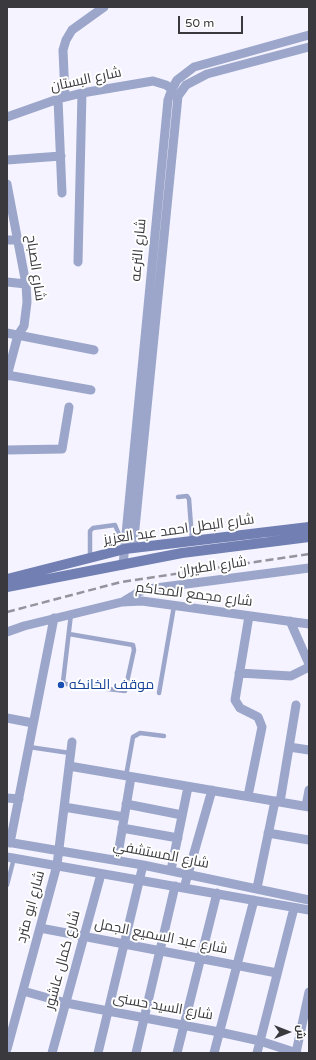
<!DOCTYPE html>
<meta charset="utf-8">
<style>
body{margin:0}
#map{position:relative;width:316px;height:1060px;overflow:hidden;background:#f4f3ff;font-family:"Varela Round",Cairo,sans-serif}
canvas{display:block}
.frame{position:absolute;inset:0;border:8px solid #3a393e;pointer-events:none}
.north{position:absolute;left:268px;top:1012px;width:40px;height:40px;-webkit-text-stroke:3px #fff;paint-order:stroke;rotate:90deg;font-size:11px;font-weight:700;line-height:16px;text-align:center;color:#3a393e}
.north::after{content:'';display:block;margin:auto;width:14px;height:18px;background:#3a393e;clip-path:polygon(50% 0,100% 100%,50% 72%,0 100%)}
.scale{position:absolute;left:178px;top:16px;width:65px;height:18px;box-sizing:border-box;border:2px solid #3a393e;border-top:0;padding-left:5px;font-size:12px;line-height:14px;white-space:nowrap;color:#3a393e;-webkit-text-stroke:3px #fff;paint-order:stroke}
</style>
<div id="map">
<canvas width="316" height="1060"></canvas>
<div class="frame"></div>
<div class="north">ش</div>
<div class="scale">50 m</div>
</div>
<script>
const c = document.querySelector('canvas').getContext('2d');
c.lineJoin = 'round';
const poly = rows => new Path2D(rows.map(r => 'M' + r).join(''));
function strokePath(path, color, width, dash) { c.strokeStyle = color; c.lineWidth = width; c.lineCap = dash ? 'butt' : 'round'; c.setLineDash(dash || []); c.stroke(path); }
function label(font, color, halo, rows, align = 'center') {
  c.font = font + ' "Varela Round",Cairo,sans-serif'; c.lineWidth = 4; c.setLineDash([]); c.textBaseline = 'middle'; c.strokeStyle = halo; c.fillStyle = color; for (const [text, x, y, turn = 0] of rows) {
    c.save(); c.translate(x, y); c.rotate((+turn || 0) * Math.PI / 180); c.textAlign = isNaN(turn) ? turn : align; if (halo) c.strokeText(text, 0, 0); c.fillText(text, 0, 0); c.restore();
  }
}
const lane = poly([
 [178,497,187,496,189,499,192,540],
 [90,558,90,531,93,528,115,525,123,544],
 [69,634,133,645,134,650,125,691,66,684,63,682,71,614],
 [159,693,174,606],
 [29,747,70,753],
 [126,776,133,737,140,733,164,736],
 [7,885,14,858]
]);
const street = poly([
 [65,97,63,50,66,40,72,30,104,7],
 [58,99,62,193],
 [7,117,58,99,82,93,153,81,166,85,172,89],
 [7,160,61,156],
 [7,184,26,284,27,302,24,326,18,335,7,376],
 [7,240,18,240],
 [78,262,82,93],
 [7,282,26,284],
 [7,333,94,350],
 [7,375,91,390],
 [7,450,62,449,69,407],
 [133,548,178,96,186,85,207,74,309,47],
 [123,565,168,100,172,89,177,80,194,67,309,35],
 [124,601,139,592,148,589,309,568],
 [290,621,309,664],
 [7,632,24,626,122,602,142,601,309,624],
 [239,673,291,676,309,667],
 [7,718,33,723],
 [289,747,309,750],
 [69,766,309,807],
 [248,796,262,727,258,717,240,708,235,700,249,616],
 [7,798,19,799],
 [280,802,296,705],
 [126,804,182,815],
 [306,806,309,790],
 [64,807,124,817],
 [122,828,178,838],
 [268,833,309,840],
 [7,842,143,865,309,900],
 [10,843,54,618],
 [7,857,309,910],
 [117,860,131,777],
 [171,870,188,787],
 [184,888,212,790],
 [257,888,275,801],
 [40,928,277,973],
 [23,991,66,1003,219,1032,260,1041,297,1053],
 [7,1049,57,865,72,742],
 [52,1053,101,874],
 [98,1053,143,865],
 [136,1053,175,886],
 [177,1053,217,893],
 [214,1053,254,900],
 [257,1053,294,908],
 [296,1053,309,992]
]);
const secondary = poly([
 [7,579,125,549,309,527],
 [7,587,182,553,309,537]
]);
const rail = poly([
 [7,612,121,582,309,554]
]);
const markers = [
 [61,685,4,"#1a4fb4"]
];
const streetNames = [
 ["شارع البستان",86,80,-12],
 ["شارع الترعه",139,250,-85],
 ["شارع الصباح",35,268,82],
 ["شارع البطل احمد عبد العزيز",179,530,-8],
 ["شارع الطيران",212,567,-8],
 ["شارع مجمع المحاكم",194,595,7],
 ["شارع المستشفي",161,855,11],
 ["شارع ابو مترد",31,907,-75],
 ["شارع عبد السميع الجمل",161,937,11],
 ["شارع كمال عاشور",63,960,-75],
 ["شارع السيد حسنى",163,1007,10]
];
const transitNames = [
 ["موقف الخانكه",69,685]
];
strokePath(lane, '#9ca6ca', 4.5);
strokePath(street, '#9ca6ca', 9);
strokePath(secondary, '#727fb3', 10);
strokePath(rail, '#95949d', 2.5, [8, 4]);
for (const [x, y, r, color] of markers) { const dot = new Path2D(); dot.arc(x, y, r, 0, 2 * Math.PI); c.fillStyle = color; c.fill(dot); strokePath(dot, '#fff', 1.5); }
label('14px', '#3a393e', '#fff', streetNames);
label('14px', '#164399', '#fff', transitNames, 'left');
</script>
